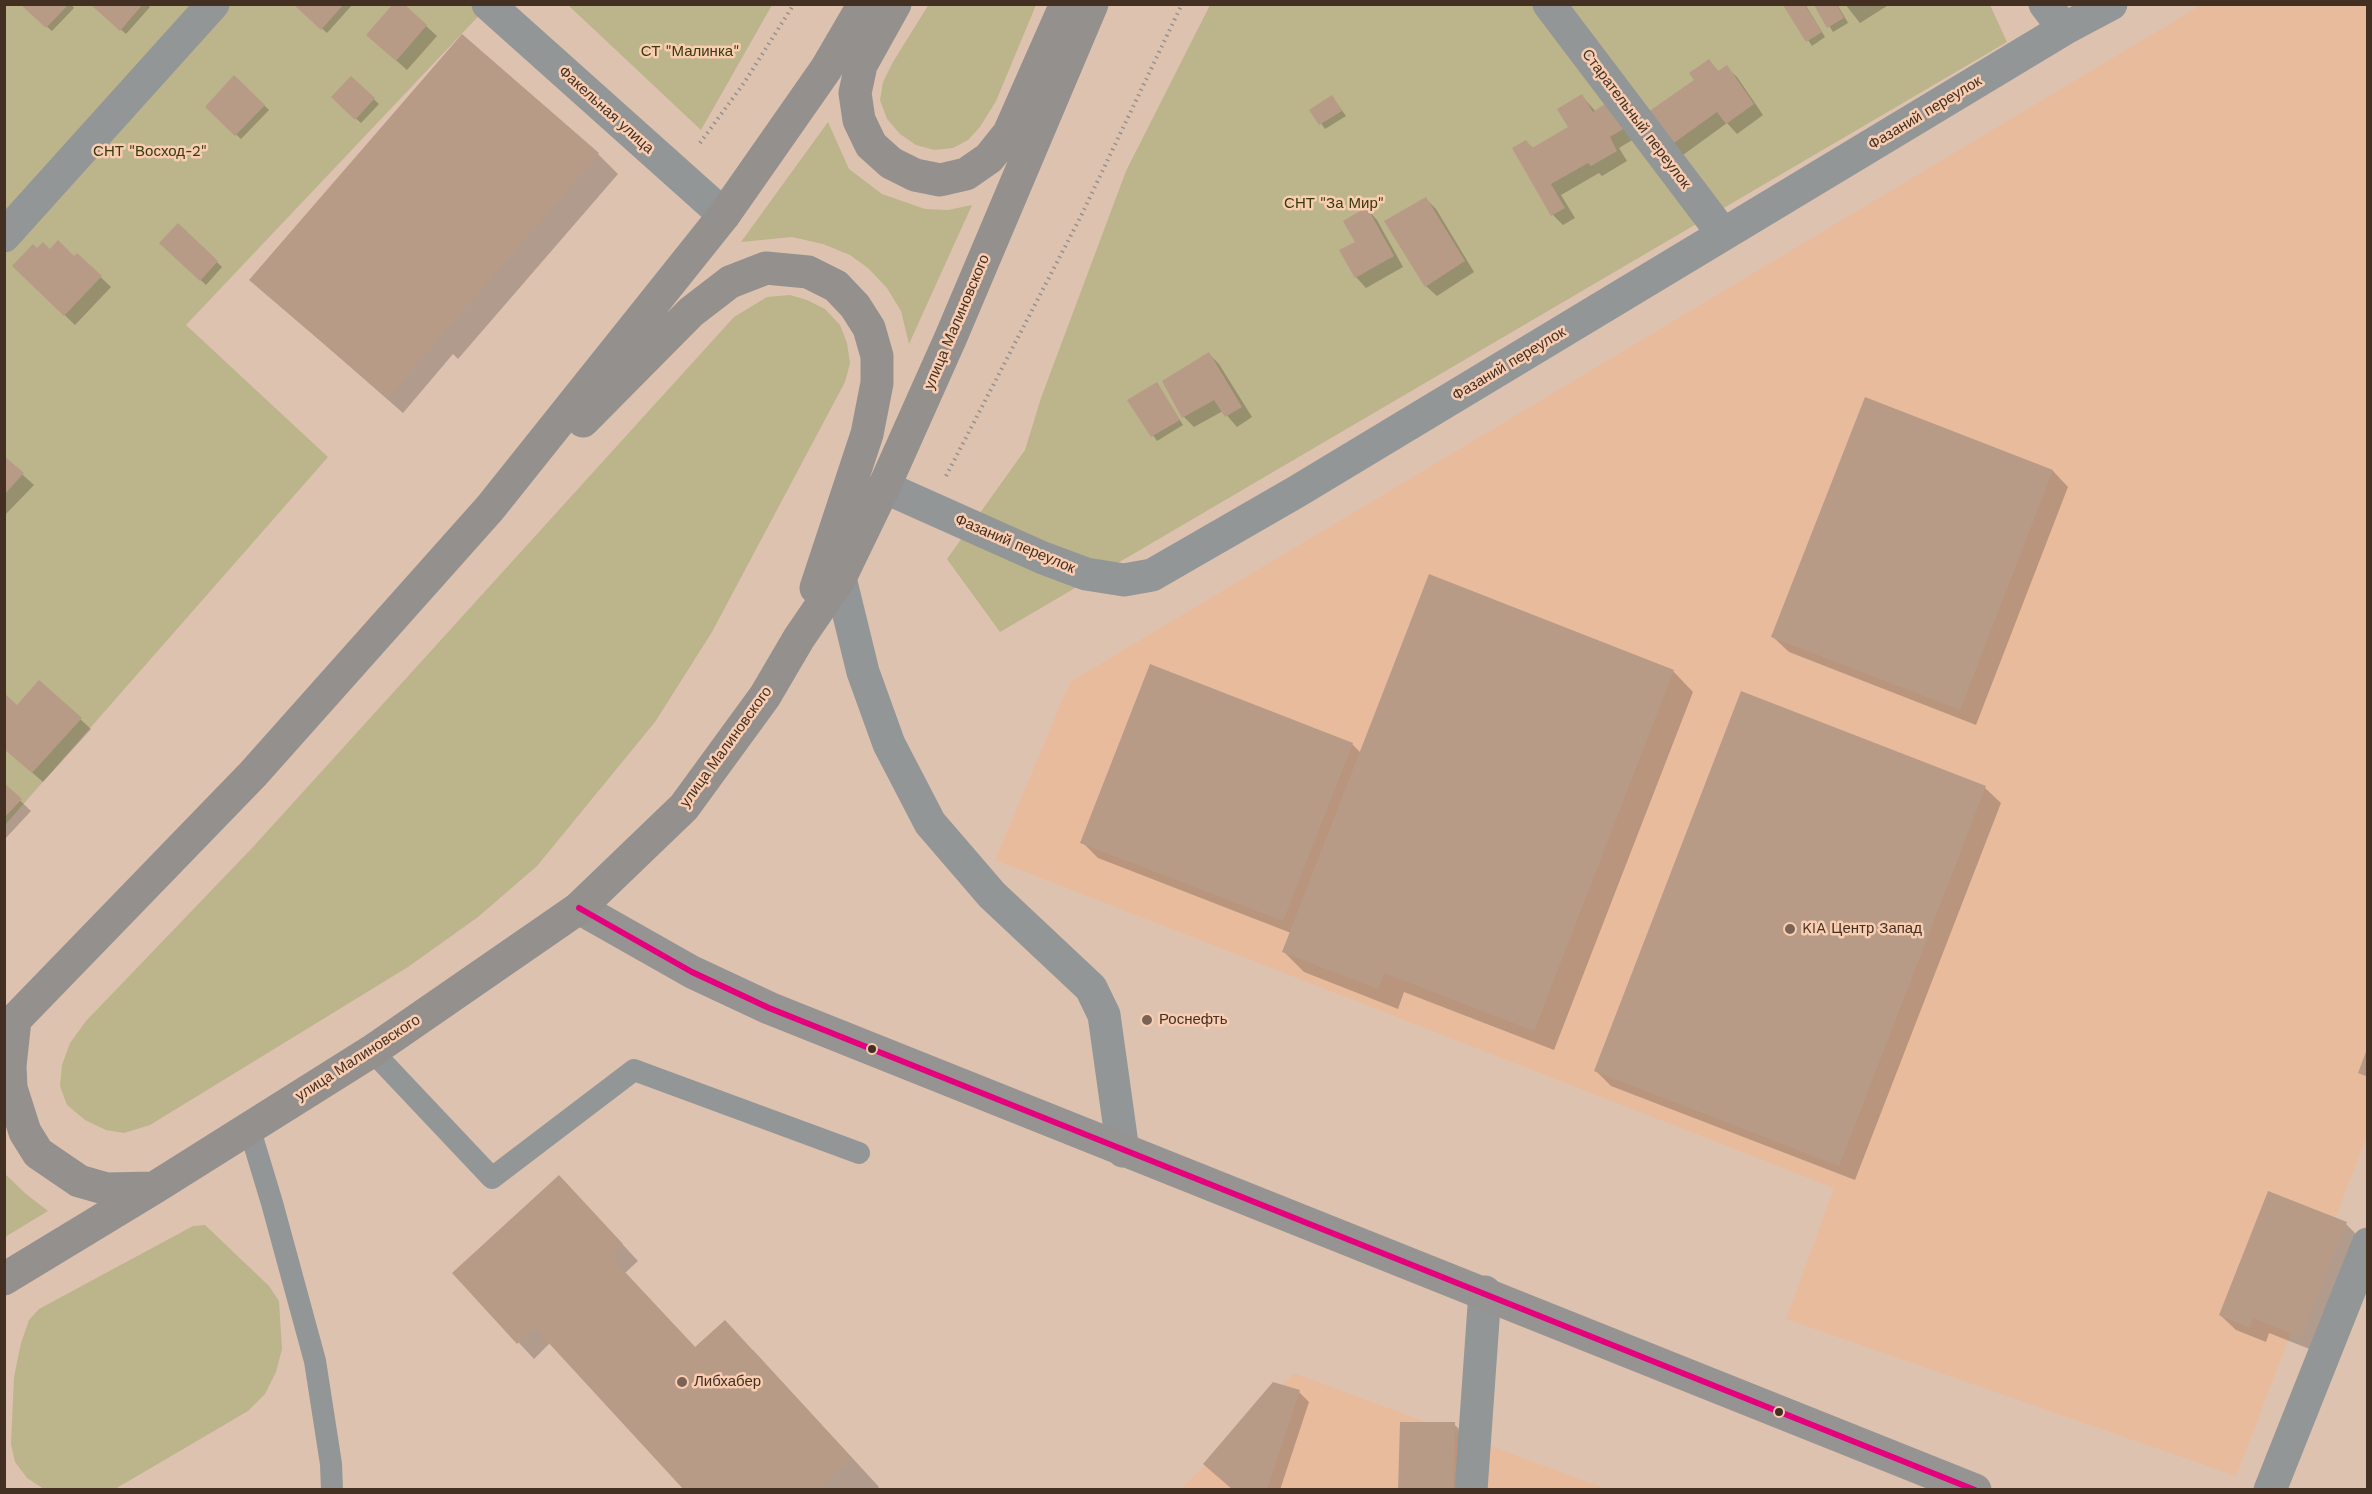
<!DOCTYPE html>
<meta charset="utf-8">
<style>
body{margin:0}
#map{position:relative;width:2372px;height:1494px;overflow:hidden;background:#dec2b0;font-family:"Work Sans",sans-serif}
canvas{display:block}
.frame{position:absolute;inset:0;border:6px solid #443022;pointer-events:none}
</style>
<div id="map">
<canvas width="2372" height="1494"></canvas>
<div class="frame"></div>
</div>
<script>
const c = document.querySelector('canvas').getContext('2d');
c.lineJoin = 'round';
function fill(path, color) { c.fillStyle = color; c.fill(path, 'evenodd'); }
const poly = rows => new Path2D(rows.map(r => 'M' + r).join(''));
function strokePath(path, color, width, dash) { c.strokeStyle = color; c.lineWidth = width; c.lineCap = dash ? 'butt' : 'round'; c.setLineDash(dash || []); c.stroke(path); }
function label(font, color, halo, rows, align = 'center') {
  c.font = font + ' "Work Sans",sans-serif'; c.lineWidth = 5; c.setLineDash([]); c.textBaseline = 'middle'; c.strokeStyle = halo; c.fillStyle = color; for (const [text, x, y, turn = 0] of rows) {
    c.save(); c.translate(x, y); c.rotate((+turn || 0) * Math.PI / 180); c.textAlign = isNaN(turn) ? turn : align; if (halo) c.strokeText(text, 0, 0); c.fillText(text, 0, 0); c.restore();
  }
}
const built = poly([
 [2201,5,2367,5,2367,1136,2236,1476,1786,1319,1834,1188,995,860,1070,682],
 [1294,1373,1607,1489,1180,1490]
]);
const green = poly([
 [929,4,1036,5,996,101,980,127,968,140,953,148,934,150,916,145,900,134,887,119,880,100,883,82,893,62],
 [5,5,489,5,186,325,328,457,5,825],
 [568,5,772,5,701,130],
 [1210,5,1990,5,2007,42,1000,632,947,559,1025,450,1041,398,1126,171],
 [828,122,849,169,882,194,925,209,948,210,972,205,909,344,901,311,887,288,868,268,850,255,823,244,792,237,741,242],
 [790,295,807,300,825,309,840,325,847,343,850,363,845,382,712,632,655,722,537,866,478,917,408,967,150,1125,124,1133,106,1130,85,1120,67,1105,60,1086,62,1065,70,1043,86,1021,253,847,734,317,767,297],
 [4,1173,26,1194,48,1211,5,1237],
 [205,1225,269,1286,279,1301,282,1349,276,1372,265,1394,248,1411,115,1489,44,1489,27,1478,15,1462,11,1444,14,1377,21,1343,29,1320,39,1309,193,1226]
]);
const shadow = poly([
 [21,4,71,4,74,8,52,31],
 [93,4,147,4,150,7,126,34],
 [295,4,353,4,327,33],
 [402,4,437,36,407,70,379,45],
 [1784,4,1805,4,1825,37,1812,46],
 [1816,4,1837,4,1848,23,1833,32],
 [1845,4,1890,4,1860,23],
 [1709,61,1719,72,1726,67,1737,77,1763,115,1737,134,1727,123,1683,155,1672,144,1696,80],
 [234,78,269,110,241,139,207,107],
 [351,78,379,104,361,123,333,97],
 [1582,96,1596,112,1637,137,1619,148,1627,161,1602,176,1599,173,1561,195,1575,218,1563,225,1553,215,1526,142,1534,149,1570,127],
 [1336,102,1346,116,1325,129,1312,110],
 [598,154,618,174,458,359,453,354,403,413,251,280],
 [1425,198,1436,209,1474,272,1437,296,1426,286],
 [1367,209,1377,220,1403,267,1366,288,1356,277,1357,242],
 [178,225,222,267,206,285,161,243],
 [38,250,51,251,74,258,77,255,111,287,75,325,14,266],
 [1209,354,1219,364,1252,417,1237,427,1223,411,1194,427,1184,417],
 [1157,384,1183,425,1157,441,1129,400],
 [1865,399,2053,471,2068,487,1976,725,1789,652,1773,637],
 [4,458,34,485,4,516],
 [1673,671,1693,692,1554,1050,1404,992,1398,1009,1304,972,1284,952,1291,933,1098,858,1082,842,1352,744,1361,753],
 [1742,693,1985,788,2001,803,1855,1180,1611,1086,1595,1070],
 [17,707,80,719,91,729,43,782,4,748],
 [4,785,31,811,4,840],
 [574,1192,638,1261,625,1273,696,1348,753,1350,879,1487,876,1490,686,1490,550,1343,534,1359,454,1273],
 [2346,1224,2361,1239,2317,1352,2269,1333,2266,1342,2236,1330,2220,1315],
 [1299,1392,1309,1402,1280,1490,1233,1490],
 [1454,1424,1464,1434,1463,1490,1400,1490]
]);
const building = poly([
 [20,4,69,4,46,28],
 [90,4,143,4,120,31],
 [293,4,344,4,321,30],
 [393,4,404,4,427,25,396,61,366,35],
 [1783,5,1805,5,1822,32,1806,42],
 [1814,5,1837,5,1844,18,1827,28],
 [462,34,599,153,387,398,249,280],
 [1709,59,1718,71,1727,65,1754,104,1726,124,1717,112,1671,145,1648,112,1694,80,1689,73],
 [234,75,265,105,235,136,205,107],
 [351,76,375,98,355,120,331,97],
 [1582,94,1593,112,1609,101,1628,126,1610,137,1617,151,1591,166,1588,163,1551,184,1565,208,1551,216,1512,148,1526,140,1532,148,1568,127,1557,109],
 [1332,95,1342,111,1319,125,1309,110],
 [1426,197,1465,261,1425,287,1384,221],
 [1367,207,1394,256,1355,278,1339,250,1355,242,1343,221],
 [178,223,218,261,200,281,159,243],
 [58,240,74,256,77,253,102,276,64,316,12,266,33,244,37,248,43,242,50,249],
 [1209,352,1242,407,1225,417,1214,400,1182,418,1162,381],
 [1157,382,1180,420,1151,437,1127,400],
 [1865,397,2053,470,1960,710,1771,637],
 [4,456,24,473,4,495],
 [1429,574,1674,670,1534,1031,1384,973,1378,989,1282,952],
 [1150,664,1353,743,1283,921,1080,843],
 [39,680,82,718,32,773,4,749,4,693,17,705],
 [1741,691,1986,786,1839,1166,1594,1071],
 [4,783,22,799,4,818],
 [2367,1049,2368,1049,2368,1077,2358,1073],
 [559,1175,623,1244,611,1257,695,1347,725,1320,852,1458,818,1490,684,1490,534,1327,517,1344,452,1273],
 [2268,1191,2347,1222,2301,1337,2253,1318,2250,1328,2219,1315],
 [1273,1382,1300,1390,1267,1490,1233,1490,1203,1464],
 [1400,1422,1455,1422,1453,1490,1398,1490]
]);
const path = poly([
 [700,143,744,83,794,4],
 [946,476,1081,216,1182,4]
]);
const lane = poly([
 [372,1051,492,1178,634,1070,859,1153],
 [249,1127,272,1203,315,1361,331,1464,332,1490]
]);
const street = poly([
 [488,4,724,215],
 [1549,4,1723,234],
 [2045,4,2064,29],
 [4,236,213,4],
 [884,487,1043,558,1086,574,1124,580,1152,575,1296,492,2064,29,2111,4],
 [840,578,863,672,889,744,930,823,992,895,1091,988,1104,1015,1123,1151],
 [1471,1490,1485,1292],
 [2270,1490,2368,1244]
]);
const secondary = poly([
 [579,908,692,972,769,1008,1975,1490]
]);
const highway = poly([
 [895,4,861,65,855,93,859,120,871,145,891,163,915,175,940,180,966,174,989,158,1009,133,1066,4],
 [583,421,691,312,730,282,766,268,808,272,836,286,855,306,869,328,877,356,877,383,867,434,816,588],
 [15,1020,10,1066,11,1088,25,1132,38,1153,79,1181,107,1189,153,1188],
 [4,1031,253,774,490,508,724,215,826,69,864,4],
 [4,1279,154,1188,372,1051,579,908,684,807,765,696,799,638,840,578,884,487,951,337,1092,4]
]);
const bus1 = poly([
 [579,908,692,972,769,1008,1975,1490]
]);
const markers = [
 [1790,929,6,"#7a6354"],
 [1147,1020,6,"#7a6354"],
 [872,1049,5,"#443022"],
 [682,1382,6,"#7a6354"],
 [1779,1412,5,"#443022"]
];
const parkNames = [
 ["СТ \"Малинка\"",690,52],
 ["СНТ \"Восход-2\"",150,152],
 ["СНТ \"За Мир\"",1334,204]
];
const streetNames = [
 ["Факельная улица",606,110,42],
 ["Фазаний переулок",1925,113,-31],
 ["Старательный переулок",1636,119,53],
 ["улица Малиновского",957,322,-67],
 ["Фазаний переулок",1509,364,-31],
 ["Фазаний переулок",1015,544,23],
 ["улица Малиновского",726,747,-54],
 ["улица Малиновского",358,1058,-33]
];
const poiNames = [
 ["KIA Центр Запад",1802,929],
 ["Роснефть",1159,1020],
 ["Либхабер",694,1382]
];
fill(built, '#e8bb9d');
fill(green, '#bcb48a');
fill(shadow, '#0003');
fill(building, '#b89b87');
strokePath(path, '#94908d', 4, [1.5, 4.5]);
strokePath(lane, '#939697', 22);
strokePath(street, '#939697', 33);
strokePath(secondary, '#959493', 33);
strokePath(highway, '#93908d', 33);
strokePath(bus1, '#e5007d', 6);
for (const [x, y, r, color] of markers) { const dot = new Path2D(); dot.arc(x, y, r, 0, 2 * Math.PI); c.fillStyle = color; c.fill(dot); strokePath(dot, '#f8cdb2', 2); }
label('15px', '#363a0e', '#f8cdb2', parkNames);
label('15px', '#443022', '#f8cdb2', streetNames);
label('15px', '#443022', '#f8cdb2', poiNames, 'left');
</script>
